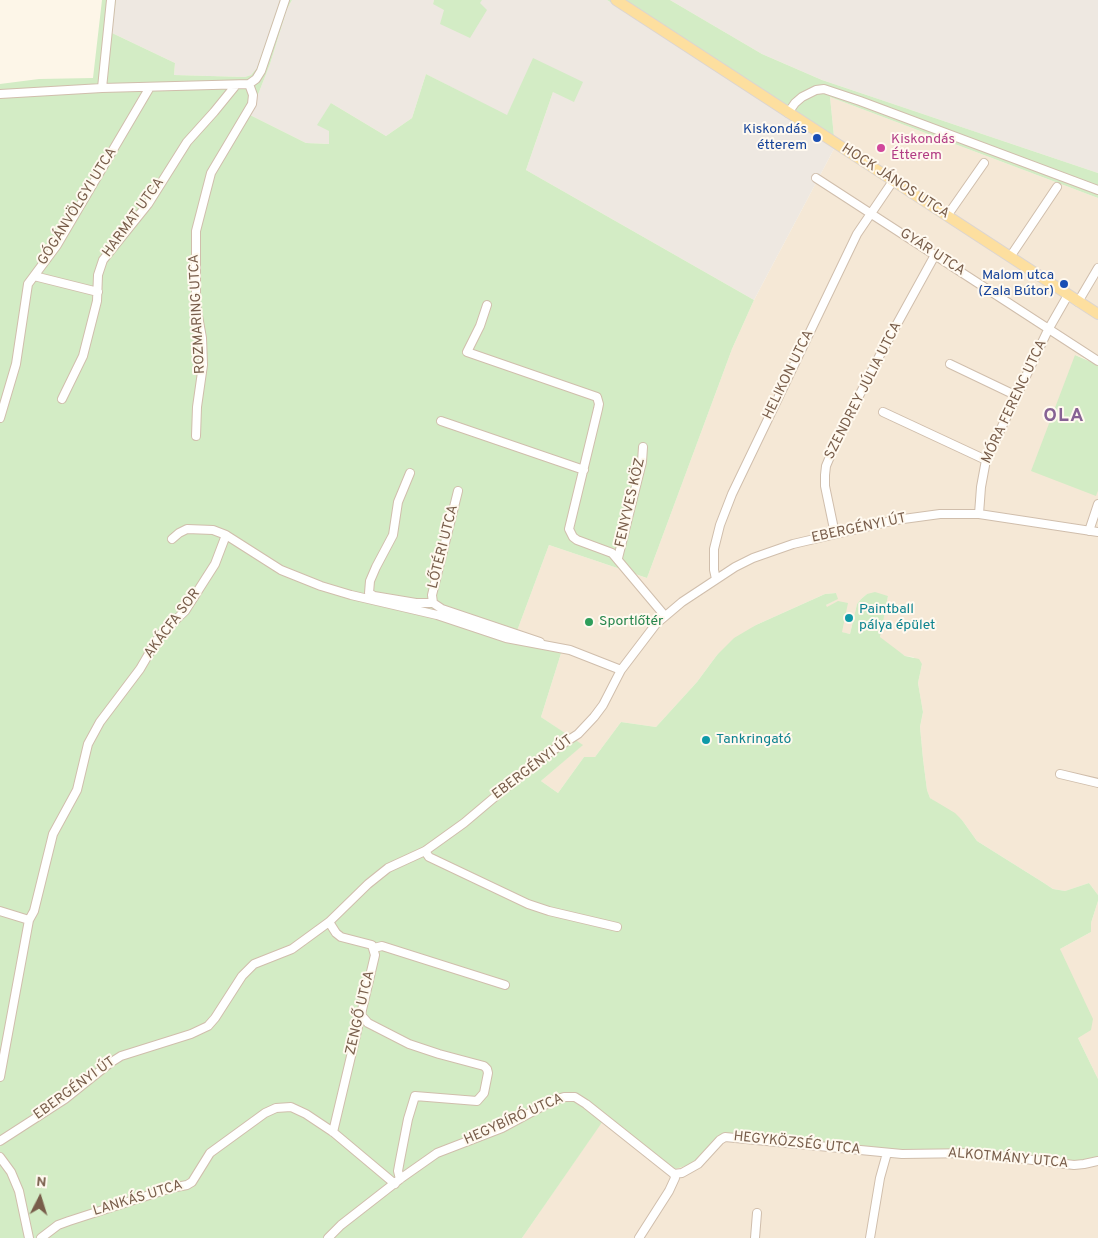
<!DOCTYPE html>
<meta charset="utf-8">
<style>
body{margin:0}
#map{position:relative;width:1098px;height:1238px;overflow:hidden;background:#fdf6e8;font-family:Overpass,sans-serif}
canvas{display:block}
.north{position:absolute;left:15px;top:1173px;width:50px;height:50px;-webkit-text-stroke:4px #fff9ef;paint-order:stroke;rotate:5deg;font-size:14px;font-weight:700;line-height:20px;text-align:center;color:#785d4a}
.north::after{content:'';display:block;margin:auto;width:18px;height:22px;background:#785d4a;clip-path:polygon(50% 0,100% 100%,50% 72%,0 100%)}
</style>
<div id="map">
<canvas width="1098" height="1238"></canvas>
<div class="north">N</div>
</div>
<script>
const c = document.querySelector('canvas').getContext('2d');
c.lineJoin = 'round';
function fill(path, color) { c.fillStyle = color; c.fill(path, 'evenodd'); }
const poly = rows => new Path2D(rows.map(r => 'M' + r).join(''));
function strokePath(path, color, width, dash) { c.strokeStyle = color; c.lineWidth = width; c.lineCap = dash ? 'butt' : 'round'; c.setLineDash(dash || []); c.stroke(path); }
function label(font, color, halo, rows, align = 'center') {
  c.font = font + ' Overpass,sans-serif'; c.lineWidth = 4; c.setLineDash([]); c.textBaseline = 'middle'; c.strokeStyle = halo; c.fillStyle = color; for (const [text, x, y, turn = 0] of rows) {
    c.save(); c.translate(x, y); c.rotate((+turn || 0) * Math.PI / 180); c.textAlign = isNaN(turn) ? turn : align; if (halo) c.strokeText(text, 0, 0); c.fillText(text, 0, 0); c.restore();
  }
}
const residential = poly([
 [830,97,1098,198,1098,365,1090,360,1075,355,1096,495,1098,491,1098,895,1089,883,1065,891,1053,889,1044,883,977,841,962,820,930,798,927,790,923,759,920,727,923,712,918,683,922,664,913,657,905,656,893,648,879,637,888,596,867,594,861,599,857,604,850,634,822,628,826,605,837,599,836,593,825,594,756,625,717,655,697,682,656,727,621,722,595,757,584,757,558,793,541,781,582,745,541,717,563,647,517,631,549,545,647,578,732,349,754,300,835,147],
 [1098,901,1098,1079,1078,1038,1060,949,1091,932,1091,923],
 [605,1117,721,1135,896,1151,954,1149,1098,1158,1098,1238,522,1238]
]);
const industrial = poly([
 [116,0,280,0,257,68,251,75,245,77,174,75,175,63,112,33],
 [292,0,434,0,433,4,480,2,482,0,607,0,835,147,754,300,526,170,553,92,534,59,507,116,426,74,412,118,386,136,331,103,329,144,306,143,250,115,270,64,287,9],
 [670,0,1098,0,1098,173,822,80,762,54]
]);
const green = poly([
 [102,0,116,0,112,33,175,63,174,75,245,77,251,75,257,68,280,0,292,0,287,9,270,64,250,115,306,143,329,144,329,131,317,125,331,103,386,136,412,118,426,74,507,115,533,58,583,82,574,102,553,92,526,170,754,300,732,349,647,578,549,545,517,631,563,647,541,717,583,745,541,781,558,793,584,757,595,757,621,722,656,727,697,682,717,655,734,638,756,625,825,594,836,593,838,599,826,605,827,607,838,601,848,603,842,632,850,634,857,604,861,599,867,594,875,592,888,596,880,637,905,656,919,659,922,664,918,683,923,712,920,727,923,759,927,790,930,798,955,813,962,820,977,841,1044,883,1053,889,1065,891,1089,883,1098,895,1098,901,1091,923,1091,932,1060,949,1093,1019,1091,1030,1078,1038,1098,1079,1098,1158,1079,1163,954,1149,896,1151,724,1134,721,1135,692,1164,675,1169,668,1166,605,1118,522,1238,0,1238,0,84,39,79,93,78],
 [434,0,482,0,480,3,487,10,470,38,440,24,444,10,433,4],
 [607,0,670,0,762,54,822,80,1098,173,1098,198,830,97,835,147],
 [1075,355,1098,365,1098,491,1096,496,1031,471]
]);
const minor = poly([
 [102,88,111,0],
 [0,94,102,88,249,84,256,79,261,71,285,0],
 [788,113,795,103,802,97,816,90,824,89,860,101,1098,190],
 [816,178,1098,361],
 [947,216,984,163],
 [1010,257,1057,187],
 [34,276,98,292],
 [1078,302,1098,268],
 [487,305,480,326,467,352,597,397,599,404,598,409,569,529,573,537,577,540,612,553,665,616],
 [950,364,1017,396],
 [62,399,83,356,97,301,98,275,103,260,148,204,187,142,214,112,236,85],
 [883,412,986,460],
 [0,418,16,364,28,284,57,245,150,87],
 [441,421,584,470],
 [196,436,197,407,203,365,202,338,196,305,196,231,211,173,252,104,253,95,249,84],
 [410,473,398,502,393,535,376,567,370,581,369,593,374,596,416,603,433,603,442,609,540,642],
 [979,514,981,487,986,460,1048,330,1068,295],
 [1089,531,1098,504],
 [835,534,825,486,825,475,826,466,840,433,881,353,935,255],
 [172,539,179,533,187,529,213,530,226,535,281,570,321,586,351,595,437,615,506,638,570,650,621,670],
 [618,558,642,462,643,447],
 [716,579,714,570,714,549,720,525,732,494,857,234,893,181],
 [433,603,432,595,458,491],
 [1060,774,1098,783],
 [425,851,429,857,528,904,549,911,617,927],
 [0,911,29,920],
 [329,922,336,933,341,937,372,945,375,955,333,1132],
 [374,948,382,946,505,985],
 [361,1015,368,1023,409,1044,439,1054,484,1066,487,1069,488,1073,484,1093,477,1101,415,1096,408,1119,400,1160,398,1171,400,1179],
 [0,1077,29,920,34,911,53,834,77,790,88,744,100,722,140,669,154,645,161,634,185,611,215,564,226,535],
 [0,1141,65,1099,110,1063,121,1056,191,1034,208,1026,215,1018,242,976,254,964,292,949,329,922,368,884,388,868,425,851,464,823,541,758,578,734,594,717,603,705,621,670,656,624,682,602,735,567,753,558,793,544,896,520,940,514,979,514,1098,532],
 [0,1157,11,1172,19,1191,29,1238],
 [41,1238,58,1225,69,1221,171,1188,187,1185,192,1182,210,1153,265,1113,276,1108,291,1107,306,1114,333,1132,395,1184],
 [328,1238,341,1225,400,1179,437,1153,502,1128,554,1100,564,1097,575,1097,586,1104,674,1174],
 [639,1238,669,1191,675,1178,674,1174,682,1173,698,1164,720,1140,725,1137,902,1154,975,1153,1074,1165,1084,1164,1098,1161],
 [755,1238,757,1213],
 [870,1238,880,1178,887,1153]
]);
const major = poly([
 [616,0,1098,314]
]);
const markers = [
 [817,138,5,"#1a4fb4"],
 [881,148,5,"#d1479c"],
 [1064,284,5,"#1a4fb4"],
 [849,618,5,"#0f9aa8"],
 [589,622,5,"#2e9e5b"],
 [706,740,5,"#0f9aa8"]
];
const transitNames = [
 ["Kiskondás",807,130],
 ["étterem",807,146],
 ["Malom utca",1054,276],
 ["(Zala Bútor)",1054,292]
];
const hotelNames = [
 ["Kiskondás",891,140],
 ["Étterem",891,156]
];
const streetNames = [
 ["HOCK JÁNOS UTCA",895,182,33],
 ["GÓGÁNVÖLGYI UTCA",78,207,-58],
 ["HARMAT UTCA",134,218,-54],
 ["GYÁR UTCA",932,253,33],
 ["ROZMARING UTCA",198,314,-93],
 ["HELIKON UTCA",789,375,-64],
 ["SZENDREY JÚLIA UTCA",864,391,-63],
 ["MÓRA FERENC UTCA",1015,402,-65],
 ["FENYVES KÖZ",631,503,-77],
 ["EBERGÉNYI ÚT",859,529,-12],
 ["LŐTÉRI UTCA",444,547,-76],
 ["AKÁCFA SOR",173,624,-53],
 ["EBERGÉNYI ÚT",533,768,-37],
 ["ZENGŐ UTCA",361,1013,-77],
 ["EBERGÉNYI ÚT",75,1089,-36],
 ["HEGYBÍRÓ UTCA",514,1120,-24],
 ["HEGYKÖZSÉG UTCA",797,1144,6],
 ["ALKOTMÁNY UTCA",1008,1159,5],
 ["LANKÁS UTCA",138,1199,-17]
];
const cultureNames = [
 ["Paintball",859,610],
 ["pálya épület",859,626],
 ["Tankringató",716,740]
];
const leisureNames = [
 ["Sportlőtér",599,622]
];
const districtNames = [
 ["OLA",1064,417]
];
fill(residential, '#f5e8d6');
fill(industrial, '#eee8e1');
fill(green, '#d3ecc5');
strokePath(minor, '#d0beac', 10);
strokePath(major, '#dcd5d0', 12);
strokePath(minor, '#fff', 8);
strokePath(major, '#fddf9f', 10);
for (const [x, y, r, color] of markers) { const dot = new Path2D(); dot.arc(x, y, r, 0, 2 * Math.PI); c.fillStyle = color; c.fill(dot); strokePath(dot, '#fff9ef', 2); }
label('14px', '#164399', '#fff9ef', transitNames, 'right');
label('14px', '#b23c85', '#fff9ef', hotelNames, 'left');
label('14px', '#785d4a', '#fff9ef', streetNames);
label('14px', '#0d838f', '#fff9ef', cultureNames, 'left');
label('14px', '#27864d', '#fff9ef', leisureNames, 'left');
c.letterSpacing = '1px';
label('bold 19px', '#866294', '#fff9ef', districtNames);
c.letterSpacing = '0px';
</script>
